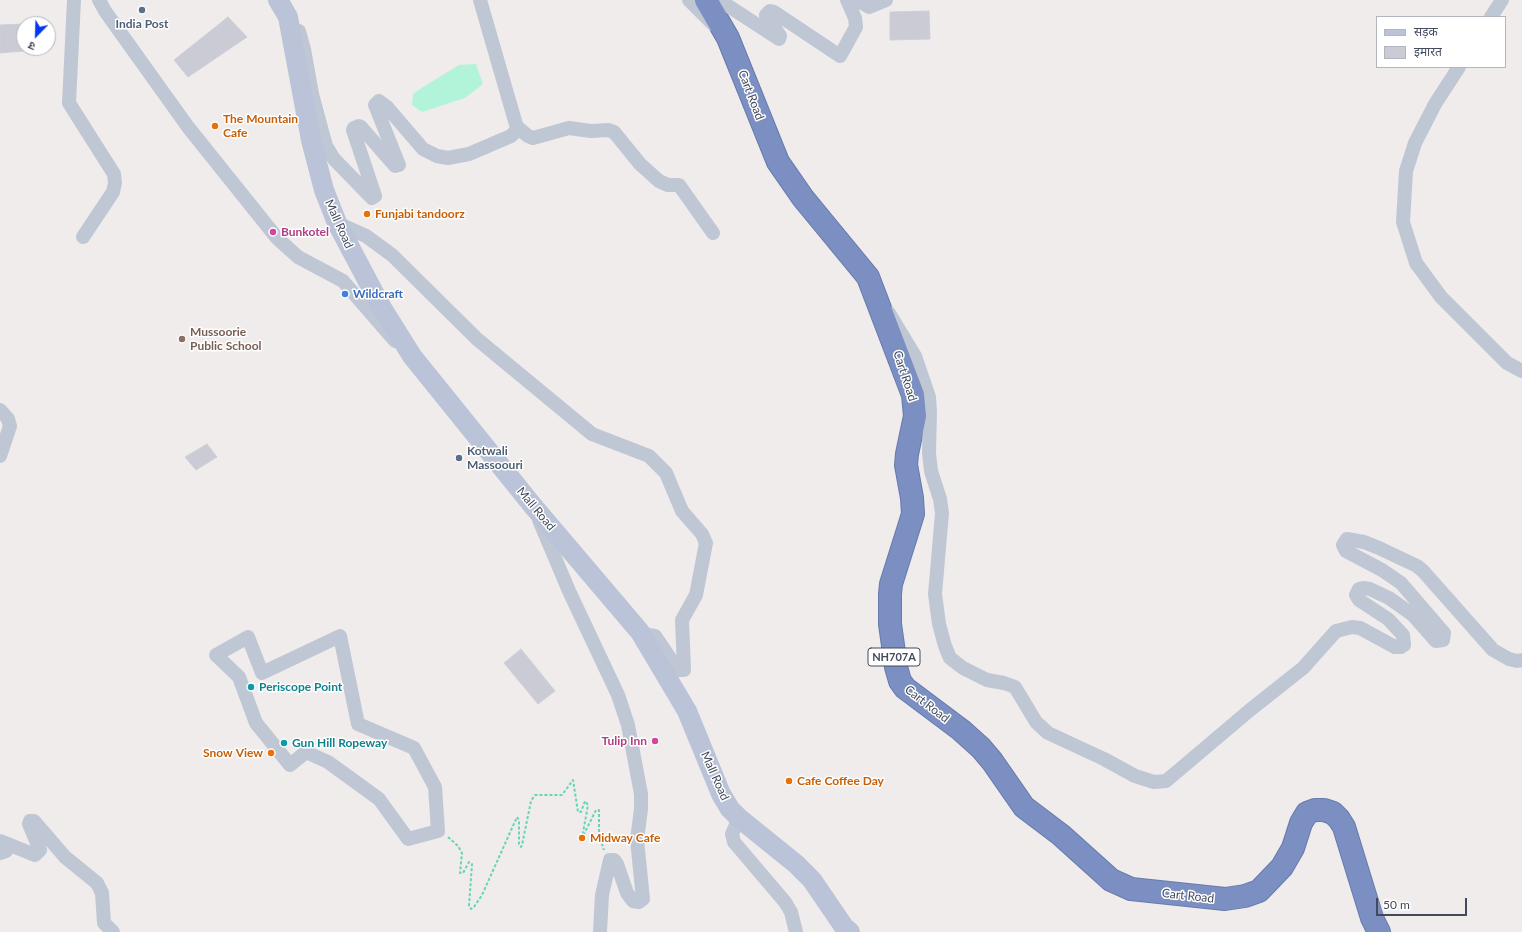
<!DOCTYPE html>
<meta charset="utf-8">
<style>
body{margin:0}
#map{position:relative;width:1522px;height:932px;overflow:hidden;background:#efeceb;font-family:Lato,"Noto Sans Devanagari",sans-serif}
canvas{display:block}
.legend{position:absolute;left:1376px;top:16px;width:130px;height:52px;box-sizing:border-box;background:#fff;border:1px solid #b3b7bd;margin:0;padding:5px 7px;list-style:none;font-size:12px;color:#424a5b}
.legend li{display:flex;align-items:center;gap:8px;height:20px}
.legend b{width:20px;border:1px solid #b3b7bd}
.north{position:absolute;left:16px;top:16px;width:40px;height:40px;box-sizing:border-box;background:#fff;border:1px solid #b3b7bd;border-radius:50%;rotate:203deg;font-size:11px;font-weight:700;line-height:16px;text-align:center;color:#424a5b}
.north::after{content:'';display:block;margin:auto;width:14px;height:18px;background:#0337f1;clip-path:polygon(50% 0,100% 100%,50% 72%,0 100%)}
.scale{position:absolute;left:1376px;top:898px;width:91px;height:18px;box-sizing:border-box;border:2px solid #424a5b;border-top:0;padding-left:5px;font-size:12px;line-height:14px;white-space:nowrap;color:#424a5b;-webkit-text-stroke:3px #fff;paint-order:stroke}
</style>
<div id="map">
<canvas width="1522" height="932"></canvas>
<ul class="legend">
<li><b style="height:5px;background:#bbc3d8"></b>सड़क</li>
<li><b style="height:11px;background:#cacbd4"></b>इमारत</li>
</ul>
<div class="north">उ</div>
<div class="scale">50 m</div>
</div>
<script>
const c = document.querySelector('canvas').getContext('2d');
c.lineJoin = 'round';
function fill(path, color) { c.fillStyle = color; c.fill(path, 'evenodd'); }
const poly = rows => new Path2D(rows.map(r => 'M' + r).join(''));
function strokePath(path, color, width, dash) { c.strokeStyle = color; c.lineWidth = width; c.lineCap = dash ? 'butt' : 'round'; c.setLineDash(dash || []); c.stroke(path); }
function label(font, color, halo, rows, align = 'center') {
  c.font = font + ' Lato,sans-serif'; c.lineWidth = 3; c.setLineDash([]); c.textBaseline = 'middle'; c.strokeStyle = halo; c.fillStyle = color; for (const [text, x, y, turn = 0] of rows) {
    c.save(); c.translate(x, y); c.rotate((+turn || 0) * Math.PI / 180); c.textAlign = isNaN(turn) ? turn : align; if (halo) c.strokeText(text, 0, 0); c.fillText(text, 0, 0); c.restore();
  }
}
const green = poly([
 [476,64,483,84,465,98,422,112,412,105,413,94,423,87,459,65]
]);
const building = poly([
 [929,11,930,39,890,40,890,12,929,11],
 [228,17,247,37,188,77,174,60,228,17],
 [24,24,24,51,0,53,0,25,24,24],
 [207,444,217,457,196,470,185,457,207,444],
 [521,649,555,691,538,704,504,663,521,649]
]);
const path = poly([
 [448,837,458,846,462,853,460,873,463,873,469,862,472,864,469,906,471,909,474,907,482,895,517,817,519,820,519,844,521,847,522,845,531,801,535,795,562,795,573,780,578,812,581,812,585,801,588,805,582,838,596,810,599,810,599,835,604,850]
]);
const street = poly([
 [74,0,69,103,114,174,115,183,113,192,83,237],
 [99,0,105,11,188,127,277,238,298,257,343,281,395,341],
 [689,0,713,24],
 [719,0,779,39,780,36,766,15,770,11,774,12,840,56,856,27,855,18,847,0],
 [857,0,869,7,886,0],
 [1491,17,1502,0],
 [299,31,304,49,312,94,326,146,334,159,372,198,375,196,353,130,354,128,359,126,361,127,395,166,399,165,375,105,379,101,387,107,423,149,437,156,448,158,469,154,511,136,515,132,517,127,515,121,480,0],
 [1459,67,1435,104,1415,143,1406,171,1403,222,1416,263,1441,297,1507,363,1522,371],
 [517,127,528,136,533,138,569,128,591,131,608,130,614,132,640,164,659,181,668,185,679,185,713,233],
 [337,223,366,236,392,255,477,339,592,434,649,456,666,473,682,511,702,534,706,543,696,595,682,620,684,670,678,670,655,636,641,634],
 [889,313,915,356,929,397,930,412,929,453,931,471,940,499,942,513,935,594,939,624,945,646,950,658,963,668,987,680,1004,683,1015,687,1036,722,1048,733,1104,759,1135,776,1154,782,1166,781,1250,710,1303,668,1336,631,1352,627,1360,628,1395,647,1401,647,1404,645,1403,635,1388,619,1359,600,1356,595,1359,589,1363,588,1370,589,1389,598,1413,615,1436,641,1443,640,1444,633,1401,583,1382,570,1346,551,1343,545,1347,539,1364,542,1379,548,1417,566,1423,571,1493,650,1509,659,1517,661,1522,660],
 [0,410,8,419,10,426,0,456],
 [539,520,569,591,618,695,628,725,641,794,641,809,637,840,643,899,639,902,633,901,627,893,617,864,614,860,610,860,602,895,600,932],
 [340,636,358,724,414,748,435,787,438,831,408,839,379,799,328,762,306,752,290,765,256,723,239,677,216,655,248,637,262,673,340,636],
 [739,818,732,834,734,842,785,902,791,912,796,932],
 [0,841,35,855,40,850,29,824,30,821,34,821,65,857,97,883,102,893,104,923,113,932],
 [0,845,6,851,0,853]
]);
const secondary = poly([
 [278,0,288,17,311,140,324,190,337,223,382,308,412,356,533,506,640,632,687,711,721,794,730,809,739,818,796,864,812,880,844,927,850,932]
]);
const highway = poly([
 [706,0,728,38,778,162,803,198,868,277,913,395,915,416,907,454,906,465,912,498,913,514,891,584,890,594,890,624,896,667,900,681,905,688,961,730,981,748,992,761,1024,807,1061,835,1111,880,1131,889,1225,899,1245,896,1259,891,1282,867,1293,848,1301,823,1307,813,1315,810,1324,810,1333,813,1339,819,1344,827,1372,918,1379,932]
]);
const markers = [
 [142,10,4,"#5c6f8a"],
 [215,126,4,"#e8710a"],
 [367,214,4,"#e8710a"],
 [273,232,4,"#d1479c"],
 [345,294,4,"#3f7fe0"],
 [182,339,4,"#8d6e63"],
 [459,458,4,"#5c6f8a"],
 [251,687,4,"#0f9aa8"],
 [655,741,4,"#d1479c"],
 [284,743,4,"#0f9aa8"],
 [271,753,4,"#e8710a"],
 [789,781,4,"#e8710a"],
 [582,838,4,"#e8710a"]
];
const shields = [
 [894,657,52]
];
const shieldNames = [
 ["NH707A",894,657]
];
const serviceNames = [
 ["India Post",142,24],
 ["Kotwali",467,451,"left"],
 ["Massoouri",467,465,"left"]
];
const streetNames = [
 ["Cart Road",751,95,69],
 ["Mall Road",339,224,66],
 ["Cart Road",905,376,72],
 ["Mall Road",536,509,50],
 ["Cart Road",927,704,38],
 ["Mall Road",715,776,66],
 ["Cart Road",1188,896,6]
];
const foodNames = [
 ["The Mountain",223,119],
 ["Cafe",223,133],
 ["Funjabi tandoorz",375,214],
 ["Snow View",263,753,"right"],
 ["Cafe Coffee Day",797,781],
 ["Midway Cafe",590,838]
];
const hotelNames = [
 ["Bunkotel",281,232],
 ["Tulip Inn",647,741,"right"]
];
const shopNames = [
 ["Wildcraft",353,294]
];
const educationNames = [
 ["Mussoorie",190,332],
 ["Public School",190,346]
];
const cultureNames = [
 ["Periscope Point",259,687],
 ["Gun Hill Ropeway",292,743]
];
fill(green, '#b2f4da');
fill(building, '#cacbd4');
strokePath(building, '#cecfd8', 1);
strokePath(highway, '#677aad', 24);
strokePath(path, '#66d5b7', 2, [3, 2]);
strokePath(street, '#bfc7d5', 14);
strokePath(secondary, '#bbc3d8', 20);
strokePath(highway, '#7c8fc2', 22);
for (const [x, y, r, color] of markers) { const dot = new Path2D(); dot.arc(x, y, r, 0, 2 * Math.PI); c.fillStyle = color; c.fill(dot); strokePath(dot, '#fff', 1.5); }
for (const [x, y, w] of shields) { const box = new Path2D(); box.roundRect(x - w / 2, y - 9, w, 18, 3); c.fillStyle = '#fff'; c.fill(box); strokePath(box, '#424a5b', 1); }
label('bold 11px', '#424a5b', null, shieldNames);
label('bold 12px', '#4e5e75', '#fff', serviceNames);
label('12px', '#424a5b', '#fff', streetNames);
label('bold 12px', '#c56008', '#fff', foodNames, 'left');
label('bold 12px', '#b23c85', '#fff', hotelNames, 'left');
label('bold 12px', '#366cbe', '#fff', shopNames, 'left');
label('bold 12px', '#785e54', '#fff', educationNames, 'left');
label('bold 12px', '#0d838f', '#fff', cultureNames, 'left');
</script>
